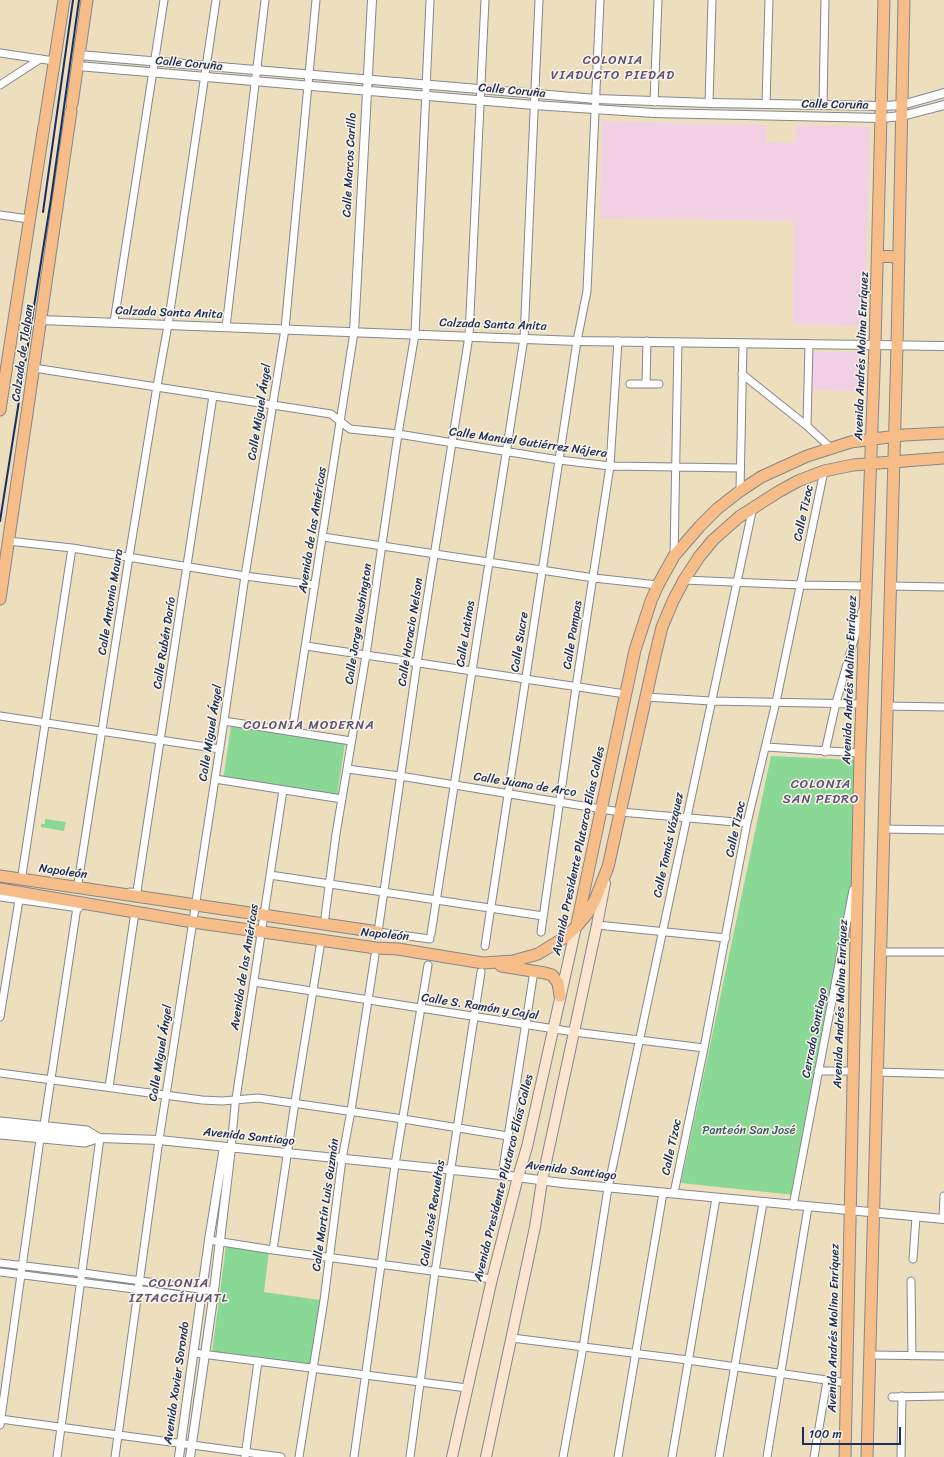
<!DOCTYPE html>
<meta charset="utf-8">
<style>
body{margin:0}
#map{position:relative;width:944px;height:1457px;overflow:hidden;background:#eddfbd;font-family:Sriracha,sans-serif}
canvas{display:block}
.scale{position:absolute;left:802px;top:1427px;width:99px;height:18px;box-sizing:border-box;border:2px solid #1b2f5e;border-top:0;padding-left:5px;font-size:12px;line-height:14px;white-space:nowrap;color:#1b2f5e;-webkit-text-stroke:3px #fcf5e5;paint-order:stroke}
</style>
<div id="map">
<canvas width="944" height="1457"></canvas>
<div class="scale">100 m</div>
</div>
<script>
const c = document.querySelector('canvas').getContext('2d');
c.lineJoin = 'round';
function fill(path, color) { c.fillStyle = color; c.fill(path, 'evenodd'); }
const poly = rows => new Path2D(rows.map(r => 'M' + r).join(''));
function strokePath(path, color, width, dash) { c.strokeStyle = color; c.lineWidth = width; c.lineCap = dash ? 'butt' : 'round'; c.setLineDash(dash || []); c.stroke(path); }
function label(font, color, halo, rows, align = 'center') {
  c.font = font + ' Sriracha,sans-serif'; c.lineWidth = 3; c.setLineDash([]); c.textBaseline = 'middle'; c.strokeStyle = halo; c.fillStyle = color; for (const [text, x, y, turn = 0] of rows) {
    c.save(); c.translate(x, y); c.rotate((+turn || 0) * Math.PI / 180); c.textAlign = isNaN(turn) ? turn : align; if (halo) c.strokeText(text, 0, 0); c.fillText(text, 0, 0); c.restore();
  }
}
const built = poly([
 [602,121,766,125,766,142,795,143,796,125,870,127,865,326,793,325,794,221,600,218],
 [812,352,862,352,862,391,811,390]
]);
const green = poly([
 [231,726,345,743,337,796,223,780],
 [771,756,856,760,854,874,794,1195,681,1183],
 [45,819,66,822,64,831,41,827,41,824,45,824],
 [226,1246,269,1251,264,1292,320,1300,311,1366,212,1352]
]);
const minor = poly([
 [0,53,54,61],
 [0,85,40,59],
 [654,102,658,0],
 [709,103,712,0],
 [766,104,769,0],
 [823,105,825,0],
 [0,215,29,219],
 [114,322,164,0],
 [226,327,265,0],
 [647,341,646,384,659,384],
 [34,368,331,414,350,429,398,434,559,460,610,466,740,468],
 [742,374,807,426,831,448],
 [630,384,646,384],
 [807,426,809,344],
 [740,491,743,343],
 [323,537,594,578,658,585],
 [8,541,72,548,245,576,315,585],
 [674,556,678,342],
 [684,580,801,585,866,586],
 [890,586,944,587],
 [306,646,625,694],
 [646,697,711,701,862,704],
 [887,706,944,707],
 [0,716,220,749],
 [224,721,351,741],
 [292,731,354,332],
 [766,747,860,753],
 [825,752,836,703,862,611],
 [347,769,400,776,620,812,747,823],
 [215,779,342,799],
 [883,829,944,830],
 [22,875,72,548],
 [270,875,543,916],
 [78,883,129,557,157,386,168,325,216,0],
 [130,892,137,893,137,891,213,396],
 [0,897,79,908],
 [325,917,336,834,366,655,398,434,415,334,430,0],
 [597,925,726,938],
 [541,932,576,687,610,466,618,341],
 [431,934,524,338,539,0],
 [430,939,378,932,417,663,469,336,485,0],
 [485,946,559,460,577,341,587,291,600,0],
 [880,952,944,952],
 [254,982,574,1032,704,1048],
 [0,1017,19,900],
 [818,1071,852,1071],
 [877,1072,944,1074],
 [0,1073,202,1100,222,1101,258,1098,403,1119,508,1136],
 [109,1087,135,912],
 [0,1121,87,1130,100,1138],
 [44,1125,77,907],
 [0,1135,85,1143,100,1138],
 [231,1148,235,1105,283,790],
 [502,1175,534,971],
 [674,1193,704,1048,747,823,776,702,824,471],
 [793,1206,853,890],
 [943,1219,944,1196],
 [209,1240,273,1250,492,1279],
 [273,1250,295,1102,321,941],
 [913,1259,916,1217],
 [0,1263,83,1273,214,1291],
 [0,1272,213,1299],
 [911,1281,912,1356],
 [512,1338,688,1360,847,1383],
 [194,1353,467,1388],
 [870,1355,944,1356],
 [892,1397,944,1396],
 [0,1419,281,1457],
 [0,1425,40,1139],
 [57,1457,100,1138],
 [115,1457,159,1140,224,721,245,576,285,329,316,0],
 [245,1457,258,1361],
 [299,1457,324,1300,342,1159,351,1111,375,955],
 [354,1457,395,1165,428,965],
 [410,1457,435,1272,481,972],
 [563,1457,583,1347,608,1188,753,507],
 [618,1457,663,1193],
 [672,1457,716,1198],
 [719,1457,763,1203],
 [767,1457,808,1207],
 [814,1457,827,1381],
 [901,1457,902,1396]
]);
const tertiary = poly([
 [79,55,596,99,709,103,881,106,902,105,944,93],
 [78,66,534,105,654,113,881,118,902,116,944,105],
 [41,320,577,341,944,346],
 [354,332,372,0],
 [0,1128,100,1138,159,1140,502,1175,562,1183,944,1219],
 [179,1457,209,1240,224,1147],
 [190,1457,213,1299,231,1148]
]);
const secondary = poly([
 [452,1457,492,1279,518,1177,527,1147,576,927],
 [486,1457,535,1227,542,1181,597,925,605,883]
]);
const primary = poly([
 [877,256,899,257],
 [0,876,378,932],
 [0,889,193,922,376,948,398,949,483,963,513,961,538,954,564,938,576,927,587,914,595,900,608,867,655,656,662,627,673,601,684,580,699,557,713,540,739,517,778,492,798,481,824,471,853,465,944,458],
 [577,924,635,650,651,601,658,585,674,556,700,526,717,509,740,491,761,477,807,456,851,442,904,435,944,433],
 [501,966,545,973,552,975,558,983,560,996],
 [845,1457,860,753,875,345,884,0],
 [867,1457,897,346,904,0]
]);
const trunk = poly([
 [72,104,87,0],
 [45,121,64,0],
 [0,410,44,126],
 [0,599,71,111]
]);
const rail = poly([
 [43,212,73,0],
 [0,521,51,199,79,0]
]);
const streetNames = [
 ["Calle Coruña",189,64,5],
 ["Calle Coruña",512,91,5],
 ["Calle Coruña",835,105,1],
 ["Calle Marcos Carillo",350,165,-87],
 ["Calzada Santa Anita",169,313,2],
 ["Calzada Santa Anita",493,325,2],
 ["Calzada de Tlalpan",23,353,-82],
 ["Avenida Andrés Molina Enríquez",862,356,-88],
 ["Calle Miguel Ángel",260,412,-81],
 ["Calle Manuel Gutiérrez Nájera",528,443,8],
 ["Calle Tizoc",804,513,-78],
 ["Avenida de las Américas",313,530,-81],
 ["Calle Antonio Maura",111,602,-81],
 ["Calle Jorge Washington",359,624,-81],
 ["Calle Horacio Nelson",411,632,-81],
 ["Calle Latinos",466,634,-81],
 ["Calle Pampas",573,635,-81],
 ["Calle Sucre",520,642,-81],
 ["Calle Rubén Darío",165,643,-81],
 ["Avenida Andrés Molina Enríquez",850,680,-88],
 ["Calle Miguel Ángel",211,733,-81],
 ["Calle Juana de Arco",525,785,9],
 ["Calle Tizoc",736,829,-78],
 ["Calle Tomás Vázquez",669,845,-78],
 ["Avenida Presidente Plutarco Elías Calles",579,851,-78],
 ["Napoleón",63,872,8],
 ["Napoleón",385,935,6],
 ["Avenida de las Américas",245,967,-81],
 ["Avenida Andrés Molina Enríquez",841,1004,-88],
 ["Calle S. Ramón y Cajal",480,1007,9],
 ["Cerrada Santiago",815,1033,-79],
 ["Calle Miguel Ángel",161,1053,-81],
 ["Avenida Santiago",249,1137,6],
 ["Calle Tizoc",672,1147,-78],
 ["Avenida Santiago",571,1171,7],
 ["Avenida Presidente Plutarco Elías Calles",504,1178,-76],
 ["Calle Martín Luis Guzmán",326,1205,-82],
 ["Calle José Revueltas",433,1213,-81],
 ["Avenida Andrés Molina Enríquez",834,1328,-89],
 ["Avenida Xavier Sorondo",177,1383,-82]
];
const parkNames = [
 ["Panteón San José",749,1131]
];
const neighbourhoodNames = [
 ["COLONIA",613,61],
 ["VIADUCTO PIEDAD",613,76],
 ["COLONIA MODERNA",309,726],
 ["COLONIA",821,785],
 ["SAN PEDRO",821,800],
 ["COLONIA",179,1284],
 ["IZTACCÍHUATL",179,1299]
];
fill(built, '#f1d0e4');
fill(green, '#8ad896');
strokePath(minor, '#84878e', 9);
strokePath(tertiary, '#84878e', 10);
strokePath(secondary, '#84878e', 12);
strokePath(primary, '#84878e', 13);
strokePath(trunk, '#84878e', 13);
strokePath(minor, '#fff', 7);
strokePath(tertiary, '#fff', 8);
strokePath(secondary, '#fce5cf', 10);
strokePath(primary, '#f7bd88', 11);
strokePath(trunk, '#f7bd88', 11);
strokePath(rail, '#1b2f5e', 2);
label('12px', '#1b2f5e', '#fcf5e5', streetNames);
label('12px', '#37596c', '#fcf5e5', parkNames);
c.letterSpacing = '1px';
label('13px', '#5a517c', '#fcf5e5', neighbourhoodNames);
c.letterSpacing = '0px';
</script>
